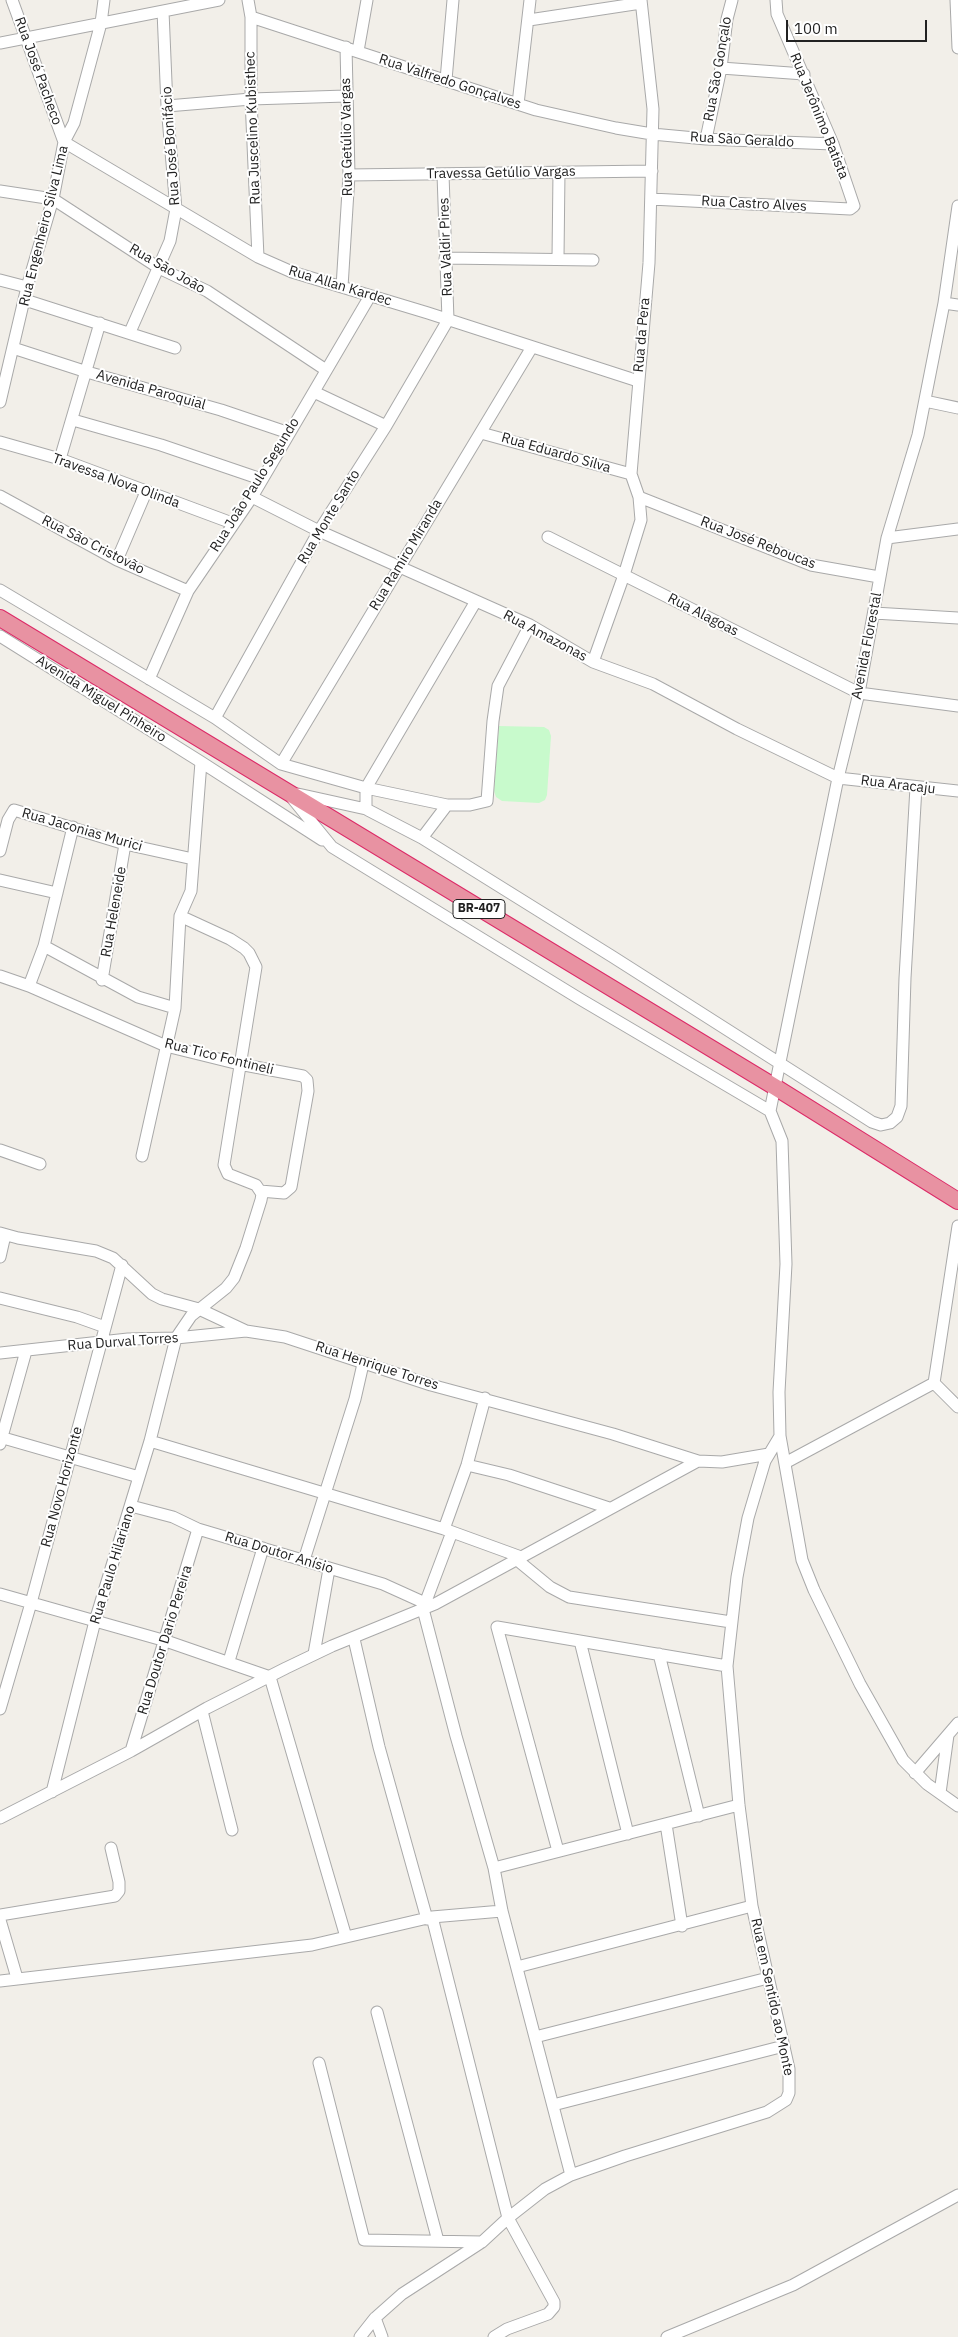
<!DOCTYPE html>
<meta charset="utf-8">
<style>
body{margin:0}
#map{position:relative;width:958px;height:2337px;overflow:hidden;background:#f2efe9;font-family:"IBM Plex Sans",sans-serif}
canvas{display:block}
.scale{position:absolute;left:786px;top:20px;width:141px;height:22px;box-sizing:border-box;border:2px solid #222;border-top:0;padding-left:6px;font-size:15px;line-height:18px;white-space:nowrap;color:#222;-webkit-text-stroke:4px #fff;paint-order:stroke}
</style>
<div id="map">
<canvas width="958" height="2337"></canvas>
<div class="scale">100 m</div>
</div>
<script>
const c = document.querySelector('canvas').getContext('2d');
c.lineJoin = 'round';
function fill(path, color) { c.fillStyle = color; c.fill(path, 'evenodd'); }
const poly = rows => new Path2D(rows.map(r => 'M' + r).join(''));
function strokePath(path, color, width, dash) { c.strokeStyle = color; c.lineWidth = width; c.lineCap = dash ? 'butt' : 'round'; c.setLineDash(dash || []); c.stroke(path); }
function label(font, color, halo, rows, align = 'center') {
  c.font = font + ' "IBM Plex Sans",sans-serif'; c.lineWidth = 4; c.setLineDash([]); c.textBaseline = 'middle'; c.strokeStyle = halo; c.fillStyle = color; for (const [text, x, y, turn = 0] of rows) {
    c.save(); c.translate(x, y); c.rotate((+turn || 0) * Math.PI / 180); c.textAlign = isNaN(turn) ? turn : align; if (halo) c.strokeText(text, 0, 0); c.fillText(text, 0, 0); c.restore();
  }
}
const park = poly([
 [499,726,544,727,549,730,551,736,547,795,545,800,539,803,502,801,496,797,494,791]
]);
const minor = poly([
 [12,0,64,142,258,257,292,272,428,313,638,381],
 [248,0,251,17,251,99,258,257],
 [956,0,958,48],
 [251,17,536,110,616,128,652,134,706,139,833,144],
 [529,20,641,3],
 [0,43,219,0],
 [358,51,367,0],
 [721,68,804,74],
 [446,80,453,0],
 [518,104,530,0],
 [167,106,251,99,346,96],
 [706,139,721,68,727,19,732,0],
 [349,175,652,171],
 [0,191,53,199,159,268,207,291,326,370],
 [651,199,850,209,854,206,833,144,777,14,776,0],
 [958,206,944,303,918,435,887,538,859,693,838,778,770,1111,782,1141,786,1264,779,1392,780,1436,802,1560,814,1590,860,1684,903,1760,927,1784,958,1806],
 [445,258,593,260],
 [558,258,559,172],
 [0,280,27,287],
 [342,287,349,175,346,47],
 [25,300,175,348],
 [944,303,958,305],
 [130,332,170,241,176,209,167,106,163,11],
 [13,348,87,372,221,410,289,433],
 [314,392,386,426],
 [925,401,958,408],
 [0,402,27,287,53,199,64,142,74,123,101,23,104,0],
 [73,420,161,445,261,479],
 [481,433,631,474],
 [0,442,60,459,232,523],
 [60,459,100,323],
 [0,496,117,560,188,591],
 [252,497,319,531,530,625,593,662,653,684,737,729,838,778,958,791],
 [639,497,811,565,879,577],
 [548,537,859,693,958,706],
 [887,538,958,529],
 [117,560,146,492],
 [0,590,215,718,281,764,366,788,447,805,470,805,487,801,493,721,498,686,530,625],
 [874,613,958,618],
 [0,636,201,762,322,840],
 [593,662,624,575,641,520,639,497,631,474,649,263,653,109,641,0],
 [149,679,188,591,252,497,370,296],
 [215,718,319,531,386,426,448,320,443,174],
 [281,764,532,347],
 [298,794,366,809,422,838,613,957,872,1122,881,1125,890,1123,897,1117,901,1106,905,978,916,787],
 [292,798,332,847,580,999,770,1111],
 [366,809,366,788,476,601],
 [422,838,447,805],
 [0,851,8,820,14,810,125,844,193,859],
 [0,880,57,893],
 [44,946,138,997,175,1008],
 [0,976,29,986,166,1046,239,1064,303,1076,307,1080,308,1091,291,1187,284,1193,260,1191],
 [102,980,125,844],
 [29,986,44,946,73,827],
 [0,1150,40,1164],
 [142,1156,175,1008,180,916,191,891,201,762],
 [0,1233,18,1238,96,1251,113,1258,152,1294,162,1299,199,1309,246,1331,285,1337,431,1385,613,1434,698,1461,722,1462,769,1454],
 [0,1257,5,1235],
 [0,1298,77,1317,105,1327],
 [0,1353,128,1339,176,1338,246,1331],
 [934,1383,958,1226],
 [934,1383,958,1407],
 [0,1437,139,1477],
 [150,1441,444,1529,521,1557],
 [0,1444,26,1351],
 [785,1463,934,1383],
 [467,1465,509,1475,609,1508],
 [131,1506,173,1517,198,1529,383,1584,425,1603],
 [444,1529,467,1465,485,1398],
 [452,1532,423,1609,456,1736,494,1868,502,1911,571,2175],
 [516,1559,550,1587,569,1597,731,1622],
 [304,1560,355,1399,363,1364],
 [0,1594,166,1641,270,1677,346,1937],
 [354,1639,379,1747,427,1919],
 [580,1641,628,1834],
 [314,1654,329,1569],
 [659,1654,699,1816],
 [229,1661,263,1548],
 [0,1709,31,1603,122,1265],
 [202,1711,232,1830],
 [131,1751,198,1529],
 [915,1773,958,1723],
 [52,1792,95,1621,150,1441,176,1338,191,1316,226,1288,234,1278,246,1248,261,1200,262,1194,256,1185,228,1174,224,1165,256,967,249,953,244,948,230,939,180,916],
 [940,1793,948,1735],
 [0,1818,131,1751,207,1708,286,1668,332,1646,435,1604,698,1461],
 [666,1824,682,1926],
 [558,1851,497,1627,727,1666],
 [494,1868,739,1805],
 [0,1915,115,1896,119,1891,119,1882,111,1848],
 [432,1917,508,2218,554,2302,554,2307,548,2314,507,2329,494,2337],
 [0,1920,17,1978],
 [517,1967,752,1906],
 [0,1981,312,1945,432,1917,502,1911],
 [377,2012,438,2241],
 [535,2037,768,1978],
 [319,2063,364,2240,482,2242],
 [553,2105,784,2046],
 [375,2318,382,2337],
 [360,2337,375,2318,402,2294,482,2242,508,2218,545,2189,571,2175,625,2156,767,2112,786,2100,789,2093,789,2069,752,1906,739,1805,727,1666,737,1577,748,1518,765,1461,780,1436],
 [667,2337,793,2285,958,2195]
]);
const highway = poly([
 [0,618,775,1087,958,1201]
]);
const shields = [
 [479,909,52]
];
const shieldNames = [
 ["BR-407",479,909]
];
const streetNames = [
 ["Rua São Gonçalo",718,69,-80],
 ["Rua José Pacheco",38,71,70],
 ["Rua Valfredo Gonçalves",450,82,18],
 ["Rua Jerônimo Batista",819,116,68],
 ["Rua Juscelino Kubisthec",253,128,-92],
 ["Rua Getúlio Vargas",347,137,-91],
 ["Rua São Geraldo",742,140,3],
 ["Rua José Bonifácio",171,146,-94],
 ["Travessa Getúlio Vargas",501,173,-1],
 ["Rua Castro Alves",754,204,3],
 ["Rua Engenheiro Silva Lima",44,226,-76],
 ["Rua Valdir Pires",446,247,-92],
 ["Rua São João",167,269,30],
 ["Rua Allan Kardec",340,286,17],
 ["Rua da Pera",642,335,-85],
 ["Avenida Paroquial",151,390,16],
 ["Rua Eduardo Silva",556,453,16],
 ["Travessa Nova Olinda",116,481,20],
 ["Rua João Paulo Segundo",255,485,-58],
 ["Rua Monte Santo",329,517,-59],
 ["Rua José Reboucas",758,543,21],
 ["Rua São Cristovão",93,545,27],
 ["Rua Ramiro Miranda",406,555,-59],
 ["Rua Alagoas",703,615,27],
 ["Rua Amazonas",545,636,28],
 ["Avenida Florestal",867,646,-79],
 ["Avenida Miguel Pinheiro",101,699,32],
 ["Rua Aracaju",898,785,7],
 ["Rua Jaconias Murici",82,830,16],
 ["Rua Heleneide",114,912,-80],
 ["Rua Tico Fontineli",219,1057,14],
 ["Rua Durval Torres",123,1342,-4],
 ["Rua Henrique Torres",377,1366,18],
 ["Rua Novo Horizonte",62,1487,-75],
 ["Rua Doutor Anísio",279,1553,17],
 ["Rua Paulo Hilariano",113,1565,-73],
 ["Rua Doutor Dario Pereira",165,1640,-73],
 ["Rua em Sentido ao Monte",772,1997,78]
];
fill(park, '#c8facc');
strokePath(minor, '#a9a9a9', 13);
strokePath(highway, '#dc2a67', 18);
strokePath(minor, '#fff', 11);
strokePath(highway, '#e892a2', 16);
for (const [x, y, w] of shields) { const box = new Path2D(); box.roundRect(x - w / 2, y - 9.5, w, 19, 4); c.fillStyle = '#fff'; c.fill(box); strokePath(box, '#222', 1); }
label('bold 12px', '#222', null, shieldNames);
label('14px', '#222', '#fff', streetNames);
</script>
